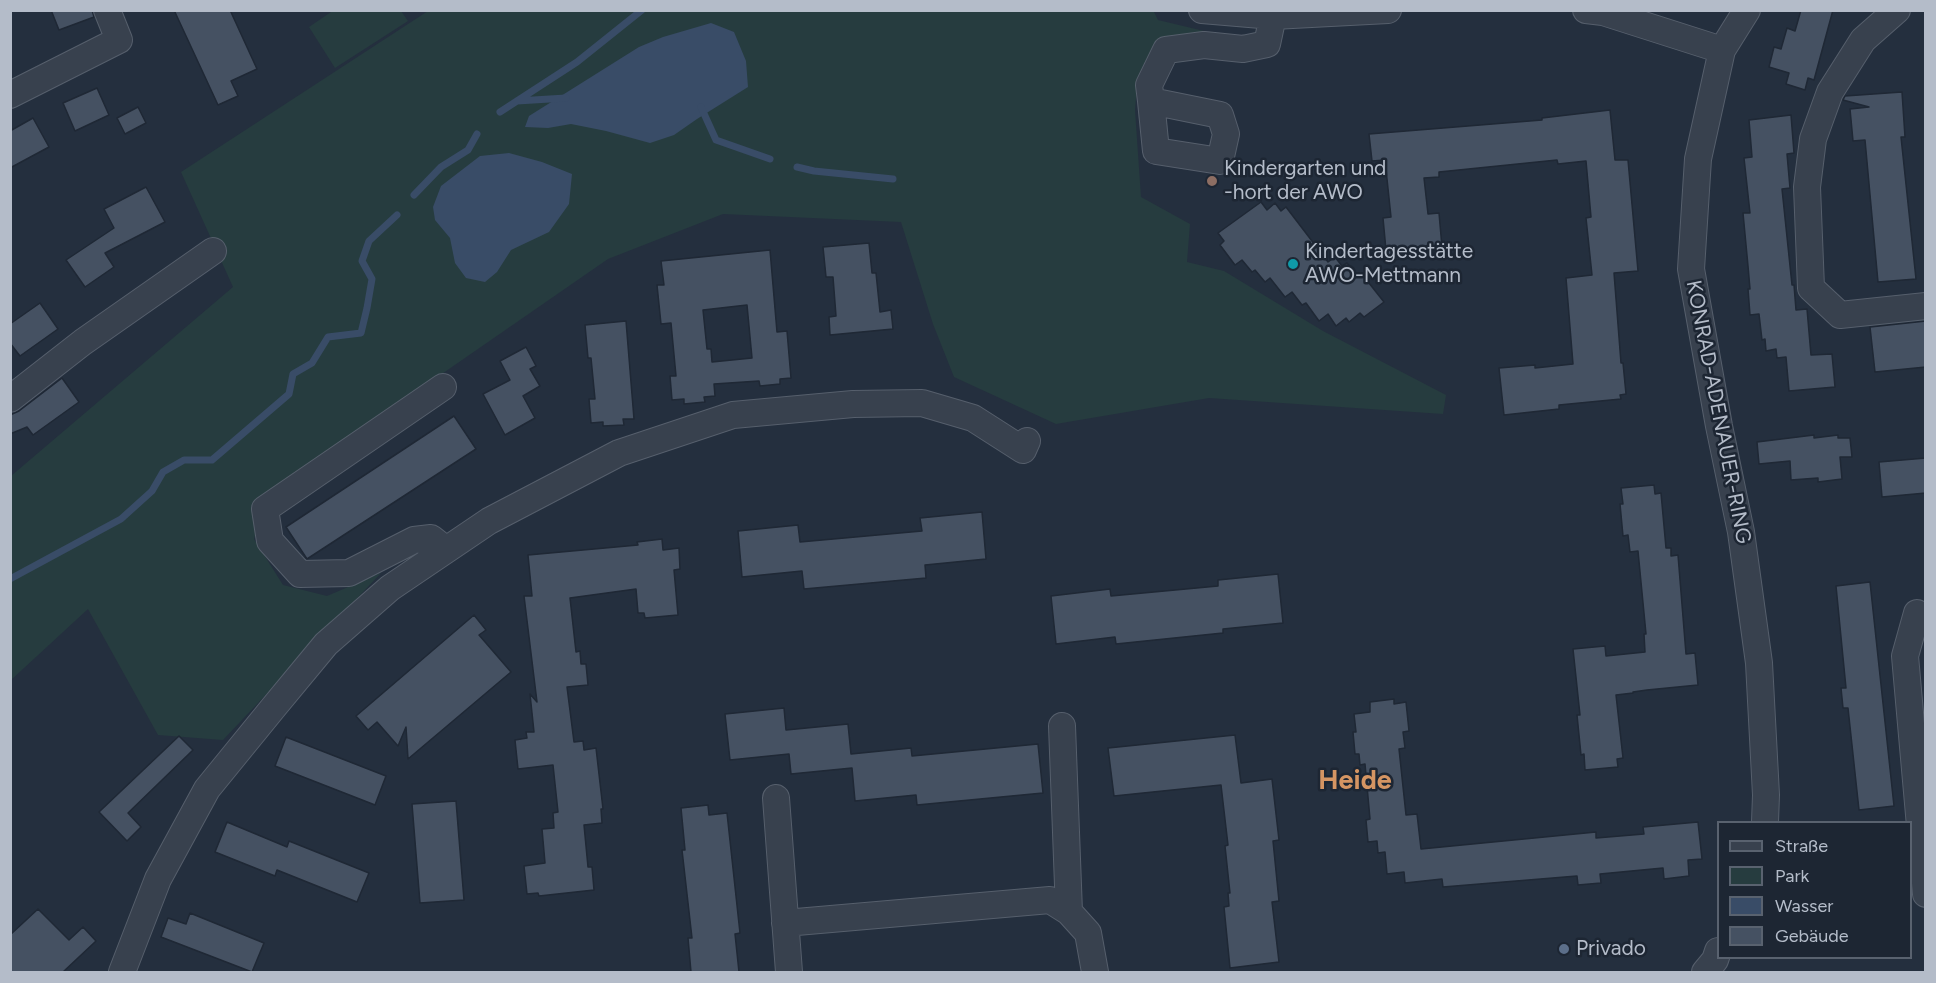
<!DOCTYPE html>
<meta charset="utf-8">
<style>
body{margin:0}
#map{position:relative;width:1936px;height:983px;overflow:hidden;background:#242f3e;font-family:Figtree,sans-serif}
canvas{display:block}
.frame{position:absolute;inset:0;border:12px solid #b4bcc9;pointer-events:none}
.legend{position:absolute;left:1717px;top:821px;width:195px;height:138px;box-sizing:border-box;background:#1d2633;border:2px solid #59626f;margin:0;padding:8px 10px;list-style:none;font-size:18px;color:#b4bcc9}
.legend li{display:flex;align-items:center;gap:12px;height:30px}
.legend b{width:30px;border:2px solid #59626f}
</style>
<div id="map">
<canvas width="1936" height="983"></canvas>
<div class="frame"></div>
<ul class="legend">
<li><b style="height:8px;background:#38414e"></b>Straße</li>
<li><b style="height:16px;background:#263c3f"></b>Park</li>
<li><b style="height:16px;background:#394c67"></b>Wasser</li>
<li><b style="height:16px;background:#455162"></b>Gebäude</li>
</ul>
</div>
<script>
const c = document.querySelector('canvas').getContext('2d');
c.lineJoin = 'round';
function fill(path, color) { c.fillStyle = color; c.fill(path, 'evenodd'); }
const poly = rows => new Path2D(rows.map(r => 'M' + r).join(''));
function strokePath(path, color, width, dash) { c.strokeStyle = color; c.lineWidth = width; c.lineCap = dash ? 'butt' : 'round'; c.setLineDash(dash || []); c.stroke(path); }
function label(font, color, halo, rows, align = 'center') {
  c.font = font + ' Figtree,sans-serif'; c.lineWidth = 5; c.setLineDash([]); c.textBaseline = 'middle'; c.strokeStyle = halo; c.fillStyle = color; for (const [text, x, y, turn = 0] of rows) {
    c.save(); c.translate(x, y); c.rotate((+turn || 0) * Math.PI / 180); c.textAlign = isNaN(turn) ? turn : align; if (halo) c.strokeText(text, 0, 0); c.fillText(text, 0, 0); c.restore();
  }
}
const green = poly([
 [334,10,401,11,408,21,335,68,309,27],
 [1153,10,1158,20,1250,42,1164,44,1137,84,1135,110,1141,197,1190,224,1187,262,1224,271,1323,331,1446,395,1443,414,1209,398,1056,424,954,377,933,324,901,222,723,214,608,259,267,495,254,539,283,585,327,596,381,573,223,740,158,735,88,609,11,680,11,476,233,287,181,172,428,11]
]);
const water = poly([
 [711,23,734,32,746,61,748,87,697,119,674,135,650,143,606,131,571,124,548,128,525,127,529,116,639,47,663,37],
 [509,153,542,162,572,174,569,204,549,232,511,250,497,272,485,282,466,278,455,263,450,238,435,220,433,207,441,186,480,156]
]);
const stream = poly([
 [517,101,566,98],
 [701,107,716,140,770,159],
 [500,112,577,62,642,10],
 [797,167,814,171,893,179],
 [414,195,441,167,468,150,477,134],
 [10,579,121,519,152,491,163,472,184,460,212,460,289,394,293,374,312,363,328,337,361,333,367,308,372,279,362,261,369,241,397,215]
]);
const building = poly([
 [51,10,92,10,94,17,59,30,51,10],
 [174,10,230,10,257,69,231,81,238,96,218,105,174,10],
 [1801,10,1833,10,1814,80,1808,78,1805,90,1786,84,1789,73,1769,67,1774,47,1781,49,1787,28,1795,31,1801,10],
 [97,88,109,115,75,131,63,103,97,88],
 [1902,92,1905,137,1901,137,1916,279,1878,282,1865,140,1853,141,1850,109,1869,107,1843,100,1845,96,1902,92],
 [138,107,146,123,125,134,117,118,138,107],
 [1610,110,1615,160,1628,160,1638,271,1614,273,1621,363,1623,363,1626,394,1620,395,1621,399,1559,405,1559,409,1504,415,1499,368,1535,365,1535,368,1573,364,1566,278,1592,275,1586,218,1591,217,1586,161,1558,164,1557,160,1439,172,1439,177,1424,178,1428,214,1439,213,1442,247,1407,250,1408,258,1387,261,1383,218,1391,217,1385,160,1372,161,1369,134,1542,120,1542,118,1610,110],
 [1791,115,1794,153,1787,154,1790,188,1782,189,1792,285,1794,285,1796,310,1807,309,1811,355,1832,354,1835,387,1789,391,1786,357,1777,358,1776,349,1766,351,1765,339,1762,340,1759,314,1750,315,1748,289,1750,289,1748,266,1743,213,1750,213,1744,158,1752,157,1749,120,1791,115],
 [33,118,49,147,10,168,10,131,33,118],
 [146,187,165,222,105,253,114,267,85,287,66,260,114,228,104,209,146,187],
 [1261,202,1267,210,1275,203,1281,211,1286,207,1328,262,1335,257,1342,266,1347,263,1357,276,1361,273,1384,302,1364,317,1360,313,1349,322,1346,318,1336,326,1328,314,1319,321,1306,303,1302,305,1292,292,1285,297,1270,278,1265,282,1255,270,1252,272,1242,260,1235,265,1220,245,1224,241,1218,233,1261,202],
 [869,243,872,273,876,273,880,312,891,310,893,329,830,335,829,317,836,316,833,277,826,277,823,247,869,243],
 [770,250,777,332,787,331,791,378,780,379,780,384,760,386,759,381,714,384,715,396,704,397,705,402,684,404,684,399,672,400,670,376,676,376,671,323,661,324,657,285,664,285,661,261,770,250],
 [747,305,752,358,712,362,711,349,707,349,703,310,747,305],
 [40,303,58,329,20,356,10,343,10,324,40,303],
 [626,321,634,419,623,419,624,425,603,426,603,422,591,423,589,399,595,399,591,358,588,358,585,325,626,321],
 [1926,321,1926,367,1875,372,1870,327,1926,321],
 [526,347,536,366,530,369,540,386,523,396,535,418,505,435,483,394,510,380,500,361,526,347],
 [62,378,79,402,33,435,27,427,10,434,10,415,19,411,62,378],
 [454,416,476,449,307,559,286,527,454,416],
 [1814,435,1814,438,1838,435,1838,438,1850,438,1852,457,1840,457,1842,479,1818,482,1818,478,1791,480,1790,461,1759,464,1757,442,1814,435],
 [1926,458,1926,493,1882,497,1879,462,1926,458],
 [1654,485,1655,494,1661,493,1666,548,1671,548,1671,556,1678,555,1686,654,1695,653,1698,685,1647,690,1633,692,1633,693,1616,695,1623,758,1617,759,1618,767,1585,770,1584,754,1581,755,1577,715,1580,715,1573,649,1605,646,1606,656,1645,652,1644,634,1646,634,1638,551,1630,552,1628,535,1623,536,1620,504,1623,504,1621,488,1654,485],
 [982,512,986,559,925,565,926,578,804,589,802,571,742,577,738,531,798,525,800,542,922,531,920,518,982,512],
 [662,539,663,550,679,548,680,569,674,570,678,615,645,618,644,613,638,613,636,589,570,598,576,652,580,651,581,664,586,664,588,685,567,687,574,742,583,741,584,750,596,748,603,809,601,809,602,823,584,825,588,867,592,867,594,890,539,896,538,893,527,894,524,866,545,863,542,829,554,828,553,813,558,812,553,765,518,769,515,740,527,738,526,732,534,732,530,694,537,702,524,596,532,596,528,555,638,545,637,542,662,539],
 [1278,574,1283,623,1223,629,1223,633,1116,644,1115,637,1056,644,1051,596,1110,589,1111,596,1218,586,1218,580,1278,574],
 [1870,582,1894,806,1859,810,1848,708,1843,708,1841,688,1846,688,1836,586,1870,582],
 [474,615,486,630,479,635,511,672,408,759,406,727,398,746,377,722,368,730,356,716,474,615],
 [1394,699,1394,704,1406,702,1409,731,1403,732,1405,748,1399,749,1406,815,1417,814,1421,849,1596,832,1596,838,1644,834,1643,827,1698,822,1702,859,1688,860,1689,876,1664,879,1663,868,1600,874,1601,883,1578,885,1577,876,1443,887,1442,879,1405,883,1404,872,1387,874,1385,852,1378,853,1377,841,1368,842,1366,820,1370,819,1365,764,1360,765,1359,754,1355,754,1353,732,1356,732,1354,714,1370,712,1370,702,1394,699],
 [784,708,786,730,848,724,851,754,911,748,912,756,1038,744,1043,793,917,805,916,795,855,801,852,768,791,774,789,754,730,760,725,714,784,708],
 [1235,735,1241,783,1272,779,1279,840,1273,841,1279,901,1272,902,1279,962,1230,968,1224,907,1229,906,1228,893,1230,893,1225,846,1228,845,1221,785,1114,796,1108,748,1235,735],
 [179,736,193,750,128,813,141,827,127,841,99,812,179,736],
 [286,737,386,776,375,805,275,766,286,737],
 [456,801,464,900,420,903,412,804,456,801],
 [708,805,709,815,727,813,740,933,735,934,739,972,691,972,688,938,692,938,682,850,685,850,681,808,708,805],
 [227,822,287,847,289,841,369,873,357,902,277,870,275,876,215,852,227,822],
 [38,909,69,940,83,927,96,941,63,972,10,972,10,935,38,909],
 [190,913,264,943,252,972,161,937,168,918,186,924,190,913]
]);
const street = poly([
 [1202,10,1273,16,1388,10],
 [1586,10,1603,12,1722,50],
 [1747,10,1722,50,1698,159,1691,269,1719,426,1741,532,1759,663,1766,795,1765,822],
 [1897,10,1863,40,1830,92,1813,139,1807,187,1811,288,1840,315,1926,306],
 [10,95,119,40,107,10],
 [1151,101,1220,115,1226,134,1220,161,1156,151,1151,101,1149,85,1166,50,1204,45,1243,49,1267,44,1273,16],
 [443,387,265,509,270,541,300,574,349,573,414,540,431,538,445,549],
 [10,399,83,342,213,251],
 [1917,613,1905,656,1926,894],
 [1062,726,1069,912],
 [776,798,789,972],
 [785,923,1050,900,1069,912,1088,933,1095,972],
 [122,972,158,879,207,789,273,708,326,644,390,588,489,521,619,453,733,415,853,404,922,403,973,418,1023,450,1027,441],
 [1705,972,1715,960,1718,951]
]);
const markers = [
 [1212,181,6,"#8d6e63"],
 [1293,264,6,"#0f9aa8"],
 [1564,949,6,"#5c6f8a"]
];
const poiNames = [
 ["Kindergarten und",1224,169],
 ["-hort der AWO",1224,193],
 ["Kindertagesstätte",1305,252],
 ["AWO-Mettmann",1305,276],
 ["Privado",1576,949]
];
const streetNames = [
 ["KONRAD-ADENAUER-RING",1718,412,79]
];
const districtNames = [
 ["Heide",1355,781]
];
fill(green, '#263c3f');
fill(water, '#394c67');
strokePath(stream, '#394c67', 7);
fill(building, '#455162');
strokePath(building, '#1f2835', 1.5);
strokePath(street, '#565f6c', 28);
strokePath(street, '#38414e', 26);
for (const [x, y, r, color] of markers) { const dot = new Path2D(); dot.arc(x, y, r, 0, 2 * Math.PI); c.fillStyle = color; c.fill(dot); strokePath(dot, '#1d2633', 2); }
label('21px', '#b4bcc9', '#1d2633', poiNames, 'left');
label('21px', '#b4bcc9', '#1d2633', streetNames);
label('bold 27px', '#d59563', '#1d2633', districtNames);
</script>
